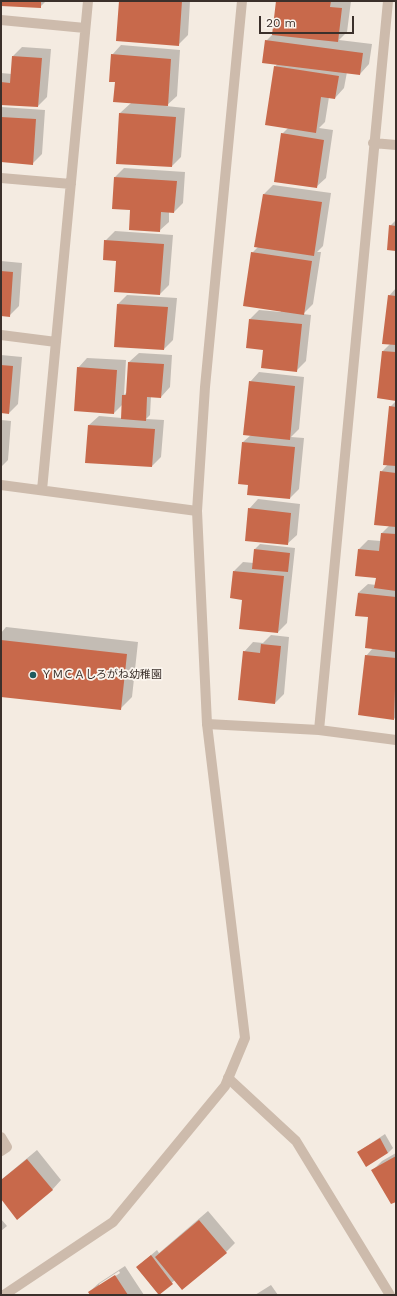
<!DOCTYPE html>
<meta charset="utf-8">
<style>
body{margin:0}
#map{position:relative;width:397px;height:1296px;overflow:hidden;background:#f4ebe1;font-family:"Work Sans",sans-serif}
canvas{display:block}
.frame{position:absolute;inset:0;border:2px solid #3b302b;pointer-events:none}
.scale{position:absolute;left:259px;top:16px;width:95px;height:18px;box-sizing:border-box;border:2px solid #3b302b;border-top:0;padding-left:5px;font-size:12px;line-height:14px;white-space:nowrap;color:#3b302b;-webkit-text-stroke:3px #fbf5ee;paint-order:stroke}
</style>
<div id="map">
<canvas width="397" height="1296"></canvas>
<div class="frame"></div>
<div class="scale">20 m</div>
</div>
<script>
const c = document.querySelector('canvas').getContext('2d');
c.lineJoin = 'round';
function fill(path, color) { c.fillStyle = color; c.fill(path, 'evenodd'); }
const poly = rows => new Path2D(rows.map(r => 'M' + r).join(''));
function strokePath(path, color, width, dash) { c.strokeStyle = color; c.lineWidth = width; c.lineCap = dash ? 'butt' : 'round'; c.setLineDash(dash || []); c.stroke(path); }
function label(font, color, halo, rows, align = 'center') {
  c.font = font + ' "Work Sans","Noto Sans JP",sans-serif'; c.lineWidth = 3.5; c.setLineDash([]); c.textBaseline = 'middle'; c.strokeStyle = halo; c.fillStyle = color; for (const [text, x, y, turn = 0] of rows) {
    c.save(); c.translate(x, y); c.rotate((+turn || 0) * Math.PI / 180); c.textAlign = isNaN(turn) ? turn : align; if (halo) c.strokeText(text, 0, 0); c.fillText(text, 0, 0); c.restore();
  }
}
const shadow = poly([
 [1,1,46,1,40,7,1,5],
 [120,1,190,1,188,35,178,45],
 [277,1,351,1,347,32,339,40,372,44,369,64,360,74,347,72,344,88,335,98,329,97,325,122,319,128,333,130,326,178,316,187,282,134,288,128,275,67,278,63,266,41,273,34],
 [121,45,180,50,177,96,166,106,185,108,181,157,172,166,120,113,131,103,116,82,112,55],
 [22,47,51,49,47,97,38,106,1,104,1,73,12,74,12,57],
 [1,107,45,110,42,154,32,164,1,161],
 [124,168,185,172,183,203,174,212,169,212,169,222,159,231,131,209,115,177],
 [273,185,331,193,323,246,317,252,321,252,313,304,303,314,311,315,306,361,296,371,264,349,250,319,259,310,281,312,252,253,258,247,256,247,264,194],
 [396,220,396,250,390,226],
 [115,231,173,235,169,285,160,294,117,260,105,241],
 [1,261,22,263,19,306,9,316,1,315],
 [396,288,396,400,378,398,383,351,390,344,389,296],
 [127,295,177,298,173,340,164,349,115,346,118,304],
 [139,353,172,355,170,387,161,397,151,396,150,415,146,419,164,420,161,457,152,466,89,425,99,416,122,418,123,404,114,413,78,368,87,358,126,360,124,395,127,392,129,362],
 [1,355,22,357,18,404,9,413,1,412],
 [259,372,304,377,299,429,291,437,304,438,299,489,290,498,249,484,243,442,251,435,250,382],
 [396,401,396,717,394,719,359,714,366,656,373,648,369,617,358,593,368,584,376,585,377,577,359,549,368,540,381,541,382,533,390,525,381,472,388,464,390,407],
 [1,420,11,421,8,460,1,467],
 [258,499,300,504,297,535,287,544,249,509],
 [260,544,295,548,287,623,278,632,234,571,243,562,254,563,255,549],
 [6,627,138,642,132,697,120,709,1,696,1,633],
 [271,635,289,637,284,694,275,703,244,652,253,642,263,643],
 [385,1134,393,1148,388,1153,358,1152],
 [37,1150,61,1180,52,1190,1,1198,1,1180],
 [396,1153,396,1201,373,1170,382,1161],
 [208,1211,235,1243,226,1252,175,1280,158,1294,137,1267,157,1250,159,1253],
 [1,1219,7,1226,1,1231],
 [125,1266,144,1295,91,1295,89,1292,99,1283],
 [119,1271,120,1273,99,1287,99,1284],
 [271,1285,278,1295,255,1295]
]);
const building = poly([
 [1,1,41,1,41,8,1,6],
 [119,1,182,1,179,46,116,41],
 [276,1,331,1,330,7,342,8,338,42,272,35],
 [265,40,363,53,360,75,262,63],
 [111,54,171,59,168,106,113,102,115,82,109,82],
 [12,56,42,58,38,107,1,105,1,82,10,83],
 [274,66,339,76,335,99,321,97,316,133,265,125],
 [119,113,176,117,172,167,116,164],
 [1,117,36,119,33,165,1,162],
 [281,133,324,140,317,188,274,182],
 [114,177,177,181,174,213,161,212,160,232,129,230,130,210,112,209],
 [263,194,322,202,314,256,254,247],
 [389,225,396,226,396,251,387,250],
 [104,240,164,244,160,295,114,292,116,261,103,260],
 [251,252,312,261,304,315,243,306],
 [1,271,13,272,10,317,1,316],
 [388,295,396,296,396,345,382,344],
 [117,304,168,307,164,350,114,347],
 [249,319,302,324,297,372,261,368,263,350,246,348],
 [382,351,396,352,396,401,377,398],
 [128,362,164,364,161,398,147,397,146,421,121,419,122,395,126,395],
 [1,365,13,366,9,414,1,413],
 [77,367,117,370,114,414,74,411],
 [249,381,295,386,290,440,243,435],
 [389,406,396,407,396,466,383,465],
 [88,425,155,429,152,467,85,463],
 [242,442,295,447,290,499,247,495,248,485,238,484],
 [380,471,396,473,396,527,374,525],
 [248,508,291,513,288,545,245,541],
 [381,533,396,534,396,591,374,588,376,578,355,576,358,549,379,551],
 [254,549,290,553,288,572,252,569],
 [233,571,284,576,278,633,239,629,242,600,230,598],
 [358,593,396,597,396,652,365,648,368,617,355,616],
 [1,640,127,654,121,710,1,697],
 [261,644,281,646,275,704,238,700,243,651,260,653],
 [365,655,396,658,394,720,358,715],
 [380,1138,388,1153,366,1167,357,1152],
 [396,1156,396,1202,391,1204,371,1170],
 [27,1159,53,1190,17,1220,1,1199,1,1180],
 [199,1220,227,1253,182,1290,155,1257],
 [151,1255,173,1284,159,1295,136,1267],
 [115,1275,128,1295,90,1295,88,1292]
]);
const minor = poly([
 [1,20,85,28],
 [373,143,396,145],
 [1,178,71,184],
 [1,335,56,342],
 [1,485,197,511],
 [42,490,88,1],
 [207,724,319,730,396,740],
 [319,730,388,1],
 [228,1078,296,1141,390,1295],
 [1,1137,7,1147,1,1151]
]);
const tertiary = poly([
 [4,1295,113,1222,225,1086,245,1038,207,724,197,511,205,387,242,1]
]);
const markers = [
 [33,675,4,"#1f5a5e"]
];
const poiNames = [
 ["ＹＭＣＡしろがね幼稚園",41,675]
];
fill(shadow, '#0003');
fill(building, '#c8694b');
strokePath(minor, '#cdbbac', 10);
strokePath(tertiary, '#cdbbac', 10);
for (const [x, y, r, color] of markers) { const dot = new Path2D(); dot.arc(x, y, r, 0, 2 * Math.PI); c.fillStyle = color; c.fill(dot); strokePath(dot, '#fbf5ee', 1.5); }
label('11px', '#3b302b', '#fbf5ee', poiNames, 'left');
</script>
